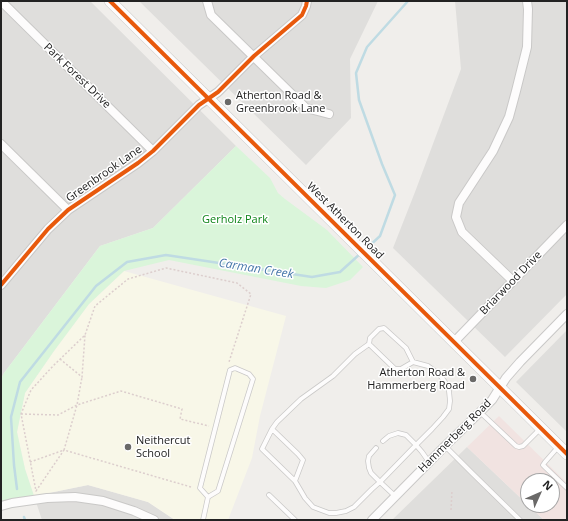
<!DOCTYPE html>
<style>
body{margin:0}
#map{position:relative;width:568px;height:521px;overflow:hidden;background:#f0eeeb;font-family:"Open Sans",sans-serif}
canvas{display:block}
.frame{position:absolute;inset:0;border:2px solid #222;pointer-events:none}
.north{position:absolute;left:520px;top:473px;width:40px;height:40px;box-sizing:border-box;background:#fff;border:1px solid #a7a7a7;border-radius:50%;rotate:45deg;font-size:11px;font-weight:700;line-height:16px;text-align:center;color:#222}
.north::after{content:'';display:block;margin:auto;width:14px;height:18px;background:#6a6968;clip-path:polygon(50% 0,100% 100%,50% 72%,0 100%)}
</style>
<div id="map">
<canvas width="568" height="521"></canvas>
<div class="frame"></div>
<div class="north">N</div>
</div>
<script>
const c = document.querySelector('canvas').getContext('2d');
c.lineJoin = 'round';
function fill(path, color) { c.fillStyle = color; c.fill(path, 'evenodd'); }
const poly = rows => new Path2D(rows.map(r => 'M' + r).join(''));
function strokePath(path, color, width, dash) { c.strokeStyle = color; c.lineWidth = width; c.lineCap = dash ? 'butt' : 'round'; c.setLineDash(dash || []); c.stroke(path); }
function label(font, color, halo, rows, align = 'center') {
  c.font = font + ' "Open Sans",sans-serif'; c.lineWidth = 3; c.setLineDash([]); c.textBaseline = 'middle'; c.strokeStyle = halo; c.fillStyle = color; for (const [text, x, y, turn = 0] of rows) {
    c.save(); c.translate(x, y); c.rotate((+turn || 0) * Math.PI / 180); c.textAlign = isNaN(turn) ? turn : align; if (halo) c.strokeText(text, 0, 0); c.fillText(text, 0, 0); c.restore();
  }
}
const residential = poly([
 [1,1,90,1,236,146,153,228,100,246,4,373,1,379],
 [139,1,378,1,350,59,351,118,306,165],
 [455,1,567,1,567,294,505,357,393,248,415,192,461,69],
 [567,330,567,432,516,382],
 [467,447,528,505,544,520,392,520],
 [88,485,148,502,175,520,42,520,34,496]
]);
const commercial = poly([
 [499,416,567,483,567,520,544,520,528,505,552,505,552,481,528,481,528,505,467,447]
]);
const education = poly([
 [124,271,286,316,260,416,252,458,228,520,175,520,148,502,88,485,34,496,25,469,17,432,25,393,54,351,89,304]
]);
const park = poly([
 [236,146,270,178,278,193,285,199,327,230,363,267,350,280,326,288,301,286,169,260,124,271,89,304,54,351,25,393,17,432,25,469,34,496,2,503,1,499,1,379,4,373,100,246,153,228]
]);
const stream = poly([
 [365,250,380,236,395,195,382,164,359,100,356,73,367,47,408,1],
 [17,489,14,465,11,417,20,382,96,286,127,262,166,255,312,277,340,272,361,253],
 [24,517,25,520]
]);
const path = poly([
 [60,359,82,377,85,335],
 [21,414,58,415,77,405,121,391,182,409,180,419,209,426],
 [30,462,64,450,77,405,82,377],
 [191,487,64,450,36,491,21,414,31,390,53,366,85,335,95,306,128,279,166,268,237,283,251,294,229,362],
 [451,510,452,490]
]);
const service = poly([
 [413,362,406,348,384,328,379,329,370,338,369,344,395,369,401,369,413,362,428,366,439,374,445,382,449,391,450,401,449,409,443,417,432,429,416,445,422,452,429,462],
 [480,412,516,446,519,447,523,446,541,428],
 [272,429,277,422,301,399,333,376,355,354,369,344],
 [383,441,389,436,398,433,406,435,416,445,380,482,395,496],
 [445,446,472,473,520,520],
 [559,446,545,462,543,465,546,468,567,488],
 [295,481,262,449,272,429,298,454,303,460,295,481,305,498,313,507,329,513,336,513,346,511,354,507,372,489,380,482,371,473,369,468,368,461,369,456,376,448],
 [269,495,295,520],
 [203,520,208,497,218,491,253,379,249,374,235,368,230,370,200,488,208,497]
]);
const minor = poly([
 [1,1,153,151],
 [207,1,211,15,306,108,329,114],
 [1,144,68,210],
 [513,281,462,232,456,217,459,203,493,151,509,117,516,91,527,47,528,9,527,1],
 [1,285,48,229,68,210,138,163,153,151,199,105,218,92,254,56,302,15,306,6,307,1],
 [454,342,567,225],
 [1,506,12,503,47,498,75,497,103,501,134,511,154,520],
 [372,520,445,446,480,412,492,400,506,378,520,362,567,314]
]);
const tertiary = poly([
 [110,1,567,454]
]);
const cycleway = poly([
 [110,1,567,454],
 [1,285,48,229,68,210,138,163,153,151,199,105,218,92,254,56,302,15,306,6,307,1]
]);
const markers = [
 [228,102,4,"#6a6968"],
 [473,379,4,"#6a6968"],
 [128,447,4,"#6a6968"]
];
const streetNames = [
 ["Park Forest Drive",77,76,44],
 ["Greenbrook Lane",104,174,-35],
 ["West Atherton Road",345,221,45],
 ["Briarwood Drive",511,283,-46],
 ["Hammerberg Road",455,436,-45]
];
const poiNames = [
 ["Atherton Road &",236,96],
 ["Greenbrook Lane",236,109],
 ["Atherton Road &",465,373,"right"],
 ["Hammerberg Road",465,386,"right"],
 ["Neithercut",136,441],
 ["School",136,454]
];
const parkNames = [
 ["Gerholz Park",235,220]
];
const waterNames = [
 ["Carman Creek",256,269,9]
];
fill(residential, '#dfdedc');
fill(commercial, '#f1e3e1');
fill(education, '#f8f7e8');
fill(park, '#daf5da');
strokePath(stream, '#bfdbe3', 2.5);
strokePath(service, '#c9c8c7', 5.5);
strokePath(minor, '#c9c8c7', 10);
strokePath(tertiary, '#c9c8c7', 12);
strokePath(path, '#dccecd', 1.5, [2, 2]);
strokePath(service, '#fdfcfc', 4);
strokePath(minor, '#fdfcfc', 8);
strokePath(tertiary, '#fdfcfc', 11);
strokePath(cycleway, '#e8590c', 4);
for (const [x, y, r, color] of markers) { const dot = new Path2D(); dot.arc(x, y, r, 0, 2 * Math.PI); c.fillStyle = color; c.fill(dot); strokePath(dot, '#fff', 1.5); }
label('11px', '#222', '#fff', streetNames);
label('11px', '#222', '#fff', poiNames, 'left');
label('11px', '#0c8416', '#fff', parkNames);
label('italic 12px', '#4a7aab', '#fff', waterNames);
</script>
